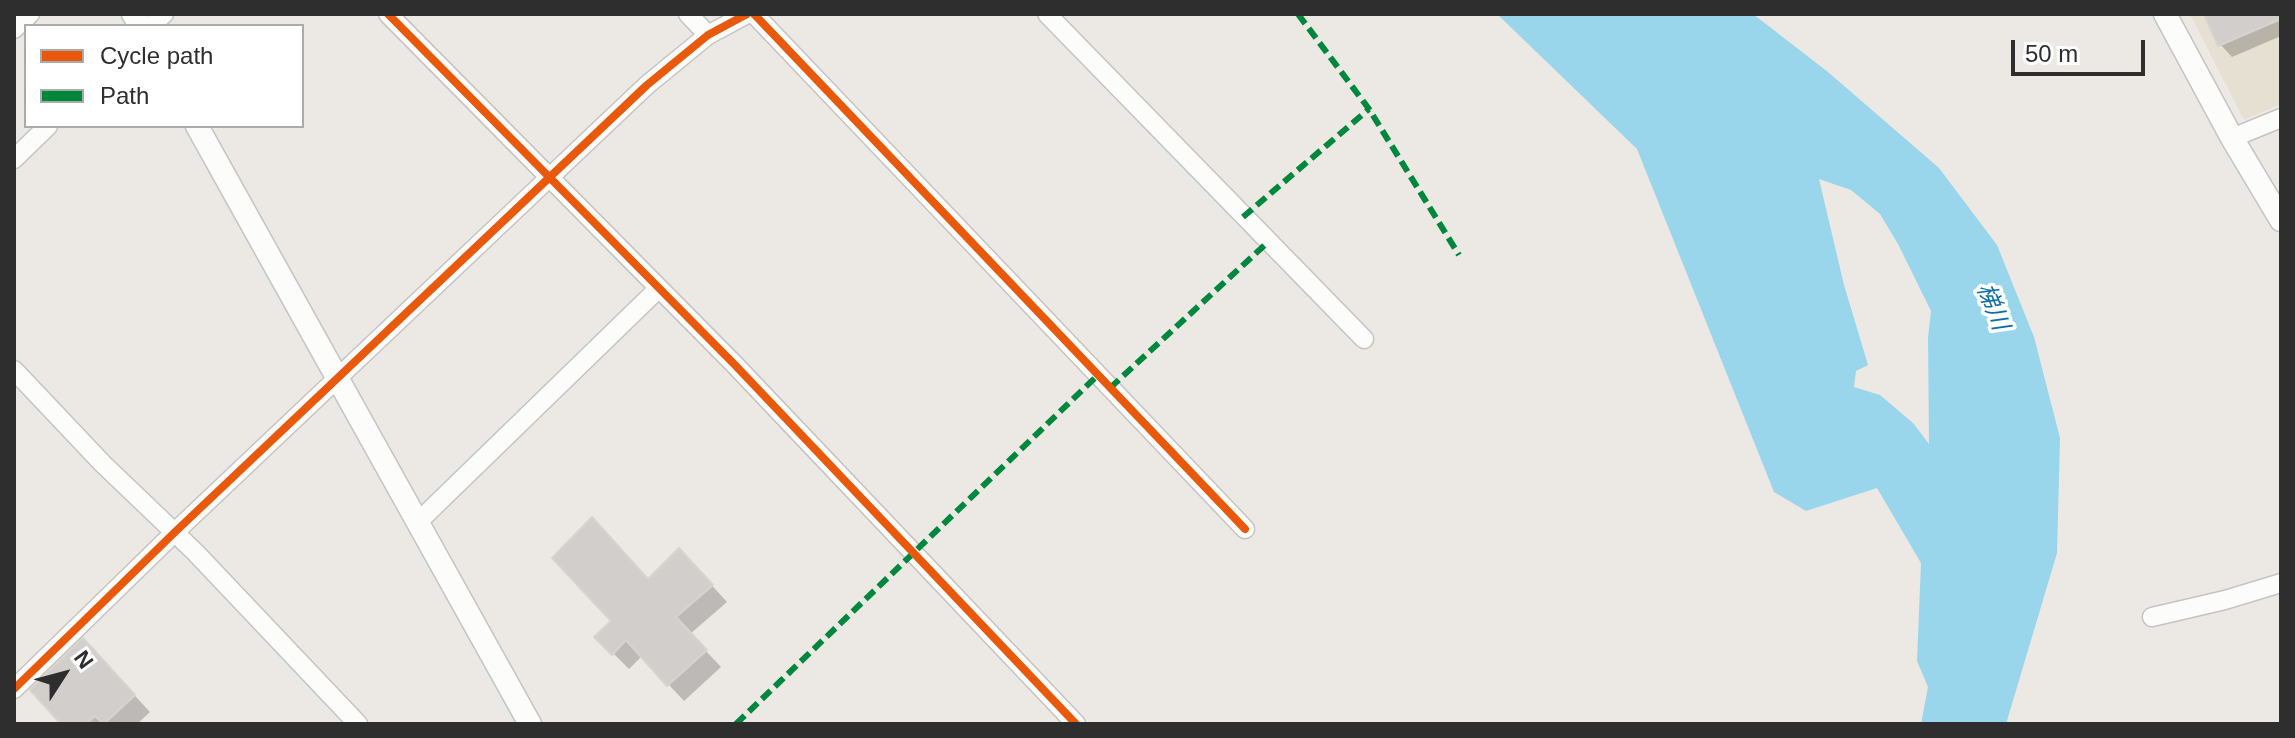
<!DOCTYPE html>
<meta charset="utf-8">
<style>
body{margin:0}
#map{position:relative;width:2295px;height:738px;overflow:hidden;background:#ece8e4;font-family:Arial,sans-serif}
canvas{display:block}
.frame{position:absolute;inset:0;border:16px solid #2e2e2e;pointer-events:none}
.legend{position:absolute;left:24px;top:24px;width:280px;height:104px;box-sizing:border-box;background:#fff;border:2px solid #ababab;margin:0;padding:10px 14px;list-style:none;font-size:24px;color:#2e2e2e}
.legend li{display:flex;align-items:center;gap:16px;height:40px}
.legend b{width:40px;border:2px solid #ababab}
.north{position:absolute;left:24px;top:634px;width:80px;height:80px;-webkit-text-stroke:6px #fff;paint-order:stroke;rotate:54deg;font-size:22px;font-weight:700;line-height:32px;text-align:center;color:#2e2e2e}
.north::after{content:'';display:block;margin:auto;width:28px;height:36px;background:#2e2e2e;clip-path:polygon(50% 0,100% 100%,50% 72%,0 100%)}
.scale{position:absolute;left:2011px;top:40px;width:134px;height:36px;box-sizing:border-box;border:4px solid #2e2e2e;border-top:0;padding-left:10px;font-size:24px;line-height:28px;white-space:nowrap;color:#2e2e2e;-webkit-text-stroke:6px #fff;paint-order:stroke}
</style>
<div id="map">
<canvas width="2295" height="738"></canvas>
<div class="frame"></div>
<ul class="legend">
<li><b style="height:10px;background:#e8590c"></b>Cycle path</li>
<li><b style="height:10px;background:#00873e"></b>Path</li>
</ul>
<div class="north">N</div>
<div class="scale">50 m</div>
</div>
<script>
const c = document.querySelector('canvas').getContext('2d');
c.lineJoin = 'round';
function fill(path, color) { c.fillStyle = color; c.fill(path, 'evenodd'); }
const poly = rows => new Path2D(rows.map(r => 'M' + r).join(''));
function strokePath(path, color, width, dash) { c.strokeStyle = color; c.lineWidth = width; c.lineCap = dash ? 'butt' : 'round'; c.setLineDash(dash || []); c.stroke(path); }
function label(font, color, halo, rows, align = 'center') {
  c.font = font + ' Arial,"Noto Sans JP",sans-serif'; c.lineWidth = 7; c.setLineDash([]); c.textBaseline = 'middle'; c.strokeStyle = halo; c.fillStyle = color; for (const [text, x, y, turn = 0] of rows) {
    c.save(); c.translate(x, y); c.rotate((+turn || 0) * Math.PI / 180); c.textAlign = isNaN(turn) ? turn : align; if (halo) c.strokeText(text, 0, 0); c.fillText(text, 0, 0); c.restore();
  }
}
const education = poly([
 [2190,14,2281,14,2281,104,2244,120]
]);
const water = poly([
 [1497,14,1753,14,1828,72,1939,168,1997,245,2034,337,2060,438,2057,553,2006,724,1921,724,1928,687,1917,661,1921,563,1877,488,1806,511,1774,492,1637,149],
 [1819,179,1851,190,1880,214,1898,244,1931,311,1928,338,1929,444,1913,423,1880,395,1854,387,1856,371,1868,365,1844,285]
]);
const shadow = poly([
 [2206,14,2281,14,2281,36,2232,57,2220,44],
 [695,567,727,602,690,634,721,667,684,701,642,656,629,669,597,637,649,581],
 [99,657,150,712,137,724,64,724]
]);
const building = poly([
 [2204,14,2281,14,2281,19,2218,46,2204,14],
 [592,517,648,579,679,548,713,585,676,617,707,650,667,686,626,640,612,655,594,637,611,621,552,558,592,517],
 [83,638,135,695,104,724,95,716,86,724,61,724,30,690,83,638]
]);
const minor = poly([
 [388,14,735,365,1076,724],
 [688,14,708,35],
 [754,14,1245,529],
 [1047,14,1364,339],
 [151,26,164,14],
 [14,29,30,14],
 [2232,138,2281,118],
 [14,159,48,126],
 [14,370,103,464,195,552,358,724],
 [418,522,659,288],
 [2152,617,2225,600,2281,583],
 [14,689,175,532,647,85,708,35,747,14]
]);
const tertiary = poly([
 [133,14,141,26],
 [2165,14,2232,138,2281,220],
 [197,126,530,724]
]);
const quiet = poly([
 [1298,14,1369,109,1459,255],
 [1243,217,1369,109],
 [1110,388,1268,242],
 [736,724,1098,375]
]);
const cycleway = poly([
 [388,14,735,365,1076,724],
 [754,14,1245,529],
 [14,689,175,532,647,85,708,35,747,14]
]);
const waterNames = [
 ["梯川",1992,307,68]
];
fill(education, '#e6e0d3');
fill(water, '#99d6ec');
fill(shadow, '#0003');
fill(building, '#d1cecb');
strokePath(building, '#d7d4d0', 2);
strokePath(minor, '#c5c4c5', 21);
strokePath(tertiary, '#c5c4c5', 25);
strokePath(minor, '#fcfcfb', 18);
strokePath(tertiary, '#fcfcfb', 22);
strokePath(quiet, '#00873e', 6, [12, 6]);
strokePath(cycleway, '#e8590c', 8);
label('italic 24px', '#0d6fa3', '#fff', waterNames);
</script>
